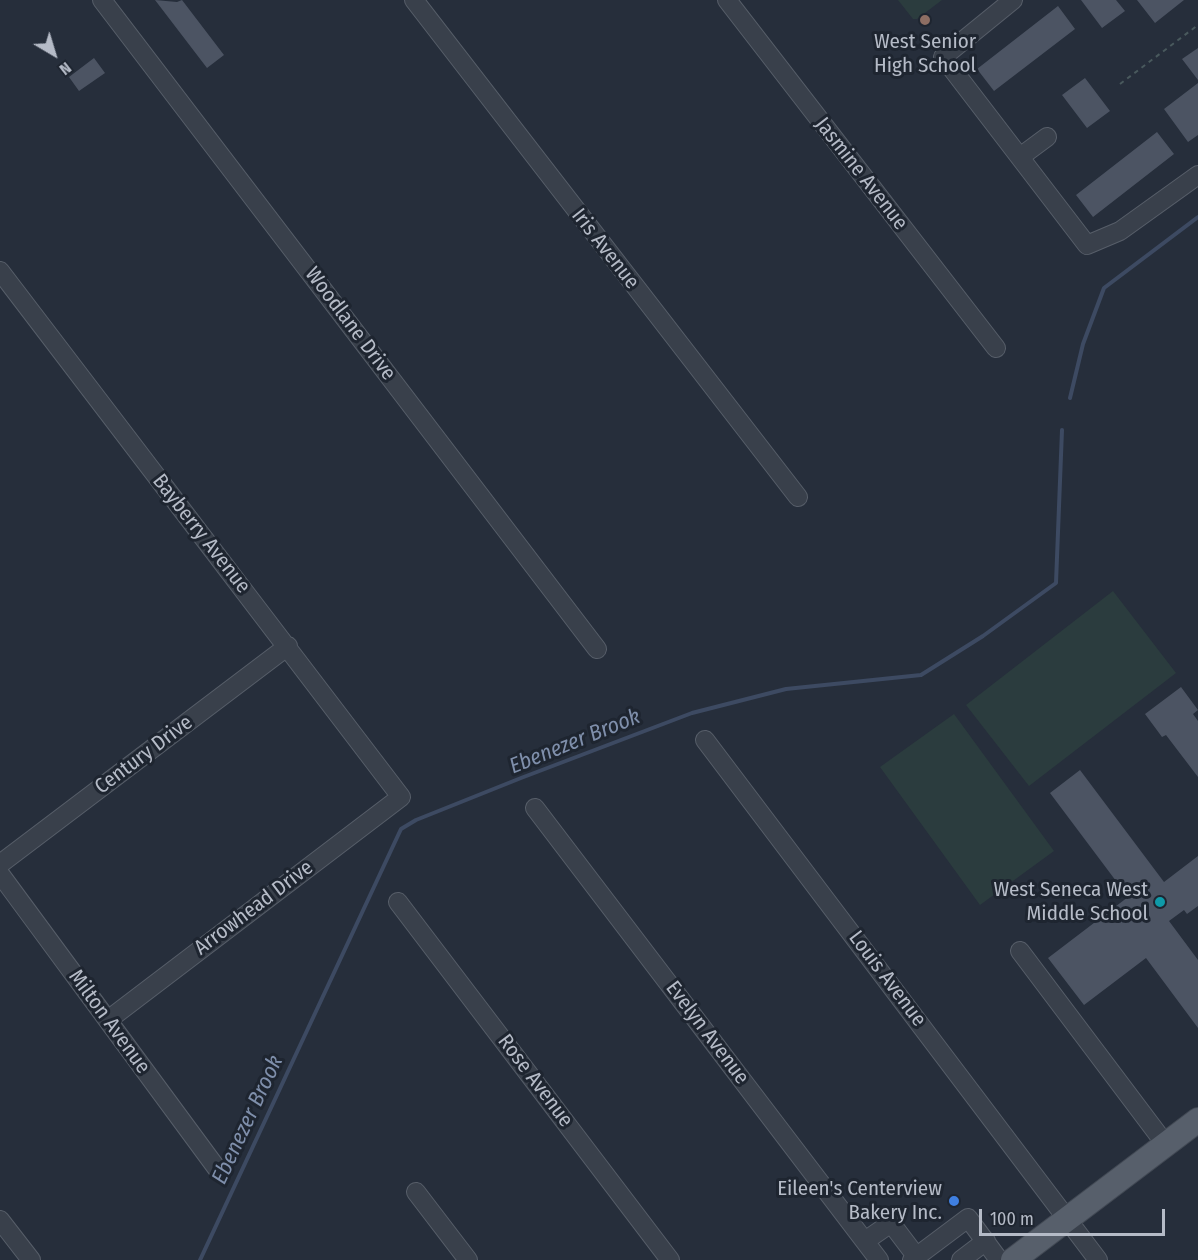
<!DOCTYPE html>
<style>
body{margin:0}
#map{position:relative;width:1198px;height:1260px;overflow:hidden;background:#262e3b;font-family:"Fira Sans Condensed",sans-serif}
canvas{display:block}
.north{position:absolute;left:24px;top:24px;width:60px;height:60px;-webkit-text-stroke:4px #1e2530;paint-order:stroke;rotate:142deg;font-size:16px;font-weight:700;line-height:24px;text-align:center;color:#b5bbc7}
.north::after{content:'';display:block;margin:auto;width:21px;height:27px;background:#b5bbc7;clip-path:polygon(50% 0,100% 100%,50% 72%,0 100%)}
.scale{position:absolute;left:979px;top:1209px;width:186px;height:27px;box-sizing:border-box;border:3px solid #b5bbc7;border-top:0;padding-left:8px;font-size:18px;line-height:21px;white-space:nowrap;color:#b5bbc7;-webkit-text-stroke:4px #1e2530;paint-order:stroke}
</style>
<div id="map">
<canvas width="1198" height="1260"></canvas>
<div class="north">N</div>
<div class="scale">100 m</div>
</div>
<script>
const c = document.querySelector('canvas').getContext('2d');
c.lineJoin = 'round';
function fill(path, color) { c.fillStyle = color; c.fill(path, 'evenodd'); }
const poly = rows => new Path2D(rows.map(r => 'M' + r).join(''));
function strokePath(path, color, width, dash) { c.strokeStyle = color; c.lineWidth = width; c.lineCap = dash ? 'butt' : 'round'; c.setLineDash(dash || []); c.stroke(path); }
function label(font, color, halo, rows, align = 'center') {
  c.font = font + ' "Fira Sans Condensed",sans-serif'; c.lineWidth = 6; c.setLineDash([]); c.textBaseline = 'middle'; c.strokeStyle = halo; c.fillStyle = color; for (const [text, x, y, turn = 0] of rows) {
    c.save(); c.translate(x, y); c.rotate((+turn || 0) * Math.PI / 180); c.textAlign = isNaN(turn) ? turn : align; if (halo) c.strokeText(text, 0, 0); c.fillText(text, 0, 0); c.restore();
  }
}
const green = poly([
 [898,0,942,0,917,19,913,19],
 [1113,591,1176,673,1029,786,966,705],
 [954,714,1054,851,980,905,880,767]
]);
const stream = poly([
 [1070,398,1083,344,1104,288,1198,217],
 [200,1260,401,829,416,820,521,778,692,713,786,689,921,675,983,636,1056,583,1062,430]
]);
const building = poly([
 [155,0,177,2,182,0,224,55,207,68],
 [1081,0,1116,0,1125,11,1102,28],
 [1137,0,1184,0,1155,23],
 [1058,6,1075,29,994,91,977,69],
 [1198,48,1198,80,1182,59],
 [94,58,105,73,79,91,69,77],
 [1085,78,1110,111,1087,128,1062,95],
 [1198,83,1198,135,1188,142,1164,109],
 [1157,132,1174,154,1093,217,1076,195],
 [1181,687,1198,710,1193,714,1198,721,1198,777,1166,735,1162,737,1145,714],
 [1080,770,1164,882,1198,856,1198,906,1187,914,1184,910,1169,921,1198,960,1198,1028,1146,958,1084,1005,1048,958,1128,897,1050,793]
]);
const path = poly([
 [1120,84,1198,25]
]);
const minor = poly([
 [102,0,597,649],
 [414,0,798,497],
 [727,0,996,348],
 [1013,0,943,57,1087,245,1120,231,1198,175],
 [1020,157,1047,137],
 [0,271,401,797,108,1020],
 [705,740,1098,1260],
 [535,808,879,1260],
 [0,864,288,646],
 [0,874,218,1170],
 [398,902,670,1260],
 [1020,951,1166,1145],
 [416,1192,468,1260],
 [0,1220,31,1260],
 [865,1241,891,1223,916,1256],
 [912,1260,968,1218,999,1260],
 [961,1260,986,1241]
]);
const major = poly([
 [1013,1260,1198,1120]
]);
const markers = [
 [925,20,6,"#8d6e63"],
 [1160,902,6,"#0f9aa8"],
 [954,1201,6,"#3f7fe0"]
];
const poiNames = [
 ["West Senior",925,42,"center"],
 ["High School",925,66,"center"],
 ["West Seneca West",1148,890],
 ["Middle School",1148,914],
 ["Eileen's Centerview",942,1189],
 ["Bakery Inc.",942,1213]
];
const streetNames = [
 ["Jasmine Avenue",861,174,52],
 ["Iris Avenue",605,249,52],
 ["Woodlane Drive",350,324,53],
 ["Bayberry Avenue",201,534,52],
 ["Century Drive",144,755,-37],
 ["Arrowhead Drive",254,908,-37],
 ["Louis Avenue",887,979,53],
 ["Milton Avenue",109,1022,54],
 ["Evelyn Avenue",707,1033,53],
 ["Rose Avenue",535,1081,53]
];
const waterNames = [
 ["Ebenezer Brook",575,742,-22],
 ["Ebenezer Brook",248,1120,-65]
];
fill(green, '#2b3c3e');
strokePath(stream, '#3d4a62', 4);
fill(building, '#4c5463');
strokePath(minor, '#575e69', 20);
strokePath(major, '#424954', 26);
strokePath(path, '#49595d', 2, [4.5, 4.5]);
strokePath(minor, '#39404b', 18);
strokePath(major, '#575f6b', 24);
for (const [x, y, r, color] of markers) { const dot = new Path2D(); dot.arc(x, y, r, 0, 2 * Math.PI); c.fillStyle = color; c.fill(dot); strokePath(dot, '#1e2530', 2); }
label('21px', '#b5bbc7', '#1e2530', poiNames, 'right');
label('21px', '#b5bbc7', '#1e2530', streetNames);
label('italic 22px', '#7f8fab', '#1e2530', waterNames);
</script>
